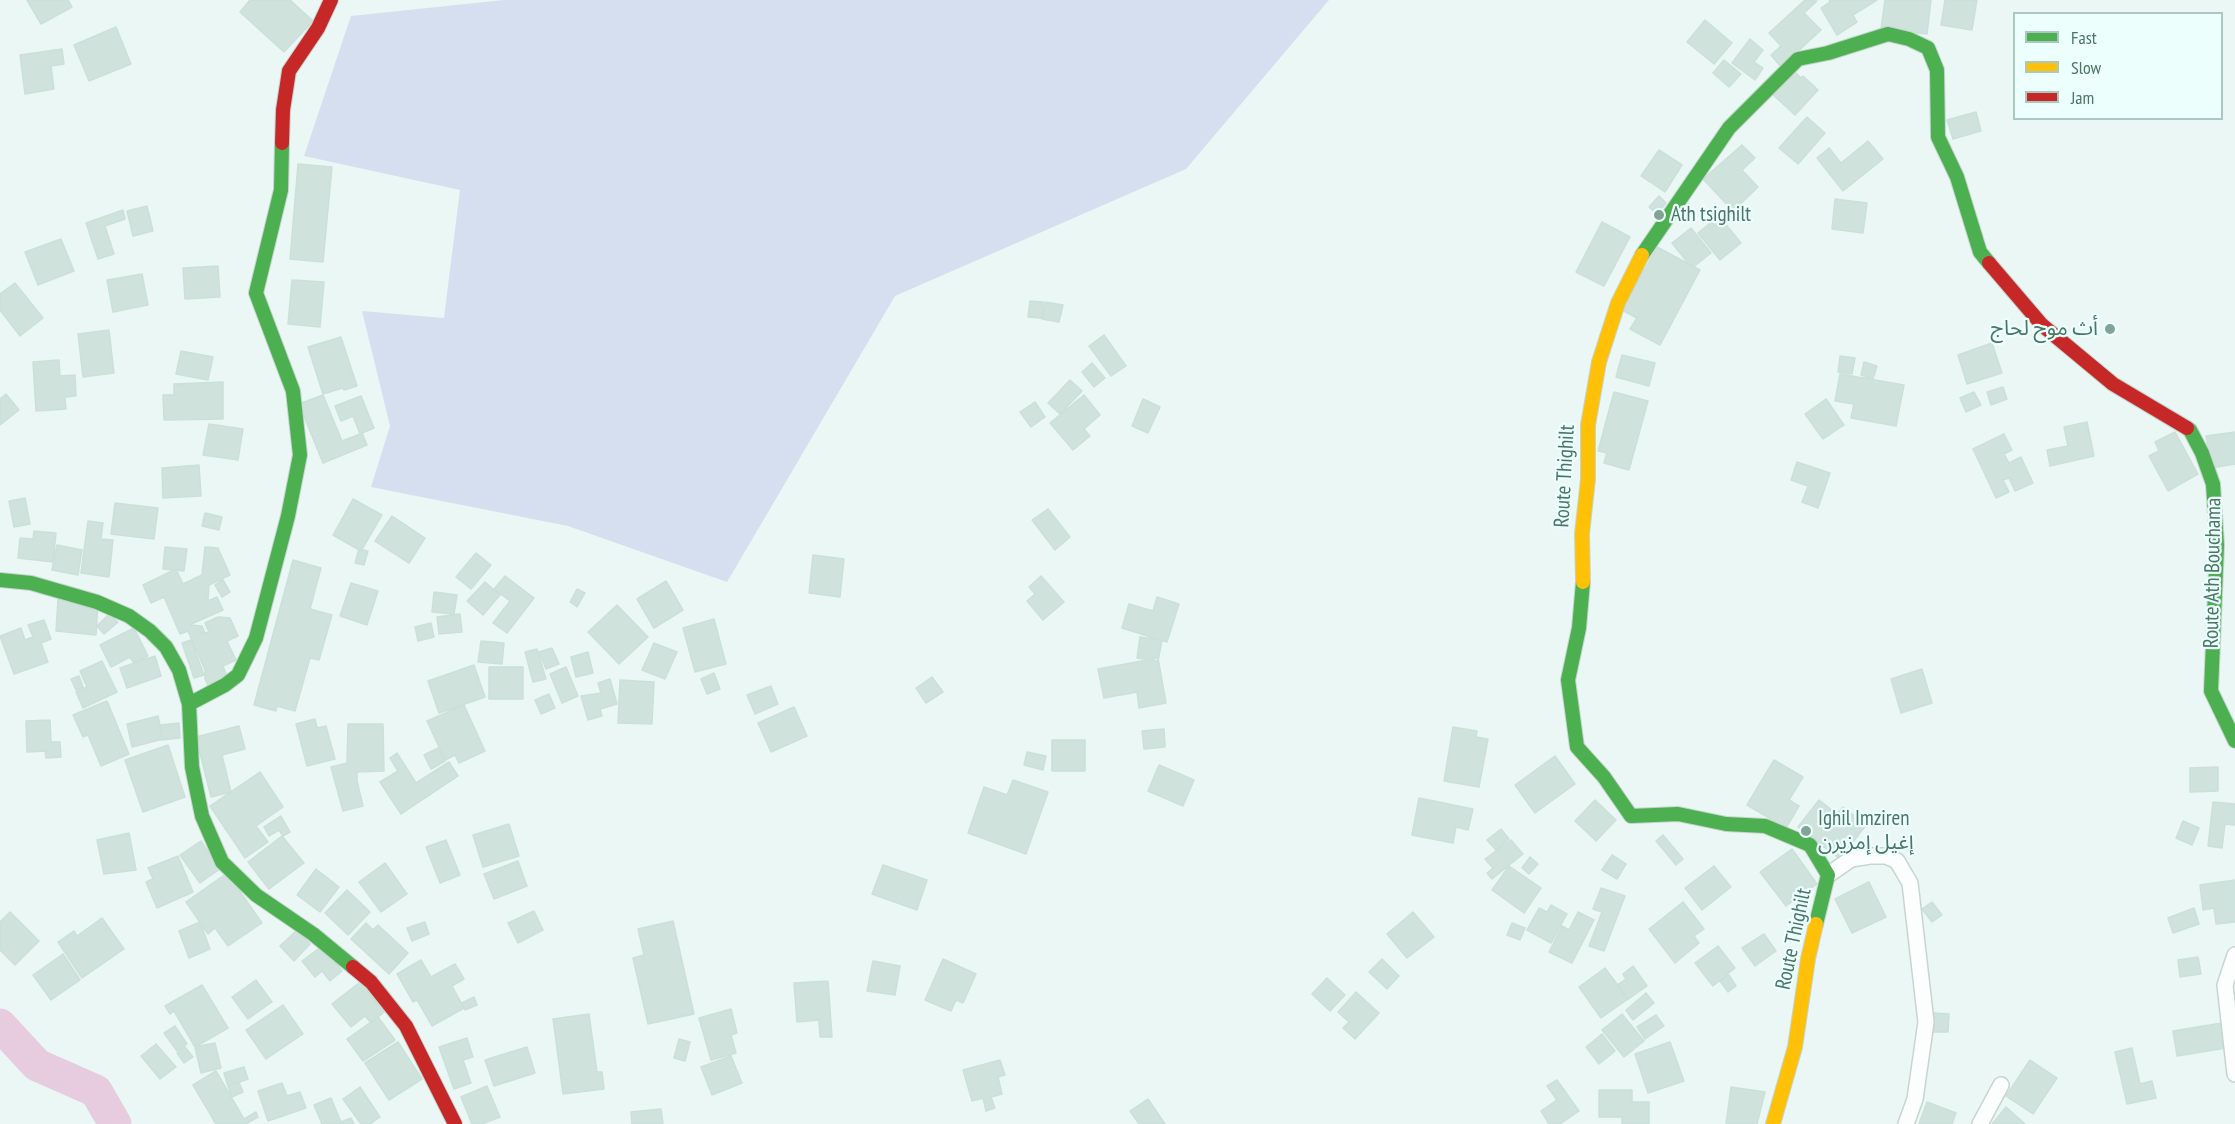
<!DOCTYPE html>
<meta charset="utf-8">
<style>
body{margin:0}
#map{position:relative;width:2235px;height:1124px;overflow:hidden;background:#eaf7f5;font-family:"PT Sans Narrow",sans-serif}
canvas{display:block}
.legend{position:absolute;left:2013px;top:12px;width:210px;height:108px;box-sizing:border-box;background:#ecfffc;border:2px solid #abc8bf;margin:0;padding:8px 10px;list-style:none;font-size:18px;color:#4a7663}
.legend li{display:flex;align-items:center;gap:12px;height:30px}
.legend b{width:30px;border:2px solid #abc8bf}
</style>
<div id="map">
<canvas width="2235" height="1124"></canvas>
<ul class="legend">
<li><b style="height:8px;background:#4caf50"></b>Fast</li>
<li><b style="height:8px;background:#ffc107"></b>Slow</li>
<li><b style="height:8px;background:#c62828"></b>Jam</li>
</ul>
</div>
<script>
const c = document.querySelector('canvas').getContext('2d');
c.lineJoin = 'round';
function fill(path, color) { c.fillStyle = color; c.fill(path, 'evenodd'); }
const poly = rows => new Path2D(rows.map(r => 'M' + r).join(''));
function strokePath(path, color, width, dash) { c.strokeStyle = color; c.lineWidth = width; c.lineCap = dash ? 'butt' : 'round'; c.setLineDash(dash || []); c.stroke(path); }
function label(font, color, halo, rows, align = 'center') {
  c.font = font + ' "PT Sans Narrow","Noto Sans Arabic",sans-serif'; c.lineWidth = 4.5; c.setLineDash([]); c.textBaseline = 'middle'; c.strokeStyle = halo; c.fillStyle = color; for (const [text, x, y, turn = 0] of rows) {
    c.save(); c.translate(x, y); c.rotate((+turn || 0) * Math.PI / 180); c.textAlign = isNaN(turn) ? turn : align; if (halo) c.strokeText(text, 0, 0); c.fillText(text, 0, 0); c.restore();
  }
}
const green = poly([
 [504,0,1329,0,1186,169,895,296,727,582,568,526,371,487,390,426,362,311,444,318,460,190,304,156,351,16]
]);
const river = poly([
 [0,1025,37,1065,96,1091,115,1124]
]);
const building = poly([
 [27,0,68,0,72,7,41,24,27,0],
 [250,0,290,0,313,21,284,52,240,12,250,0],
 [1805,0,1817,1,1804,13,1821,30,1781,67,1771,55,1781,46,1769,33,1805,0],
 [1829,0,1877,0,1853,15,1857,22,1837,35,1821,8,1830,2,1829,0],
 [1885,0,1931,0,1927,34,1881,29,1885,0],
 [1945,0,1977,0,1972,30,1941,25,1945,0],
 [1705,20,1732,43,1714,64,1687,42,1705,20],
 [116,27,131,64,89,81,74,45,116,27],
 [1750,39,1763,50,1754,62,1763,68,1755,80,1732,63,1750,39],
 [62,49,64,64,51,66,54,89,25,94,20,55,62,49],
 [1724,60,1741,74,1729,87,1713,73,1724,60],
 [1792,69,1801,78,1803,76,1818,90,1795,115,1770,92,1792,69],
 [1976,112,1981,131,1953,139,1947,120,1976,112],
 [1807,117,1825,133,1798,164,1779,148,1807,117],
 [1868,141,1883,159,1843,191,1817,158,1829,148,1841,163,1868,141],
 [1742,145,1755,158,1742,170,1758,187,1733,211,1703,179,1742,145],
 [1659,150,1682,165,1665,192,1641,176,1659,150],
 [298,164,332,167,323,262,290,259,298,164],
 [1659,196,1666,203,1657,214,1649,207,1659,196],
 [1835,199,1867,203,1863,233,1832,229,1835,199],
 [147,206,153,231,133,236,127,211,147,206],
 [123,210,125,219,105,226,114,254,98,259,86,223,123,210],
 [1719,216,1741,243,1720,260,1698,233,1719,216],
 [1602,222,1630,237,1604,286,1576,272,1602,222],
 [1691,228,1711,253,1692,268,1672,243,1691,228],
 [61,239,74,271,38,285,25,252,61,239],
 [1657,247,1700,270,1660,345,1630,329,1637,318,1622,310,1657,247],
 [218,266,220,297,185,299,183,268,218,266],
 [142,274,148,305,113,312,107,280,142,274],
 [292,280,324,282,320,327,288,324,292,280],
 [15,283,43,318,20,336,0,310,0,294,15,283],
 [1030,301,1043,302,1041,318,1028,317,1030,301],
 [1045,302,1063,305,1059,322,1042,319,1045,302],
 [109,330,114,373,83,377,78,334,109,330],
 [1104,335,1126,366,1111,376,1089,346,1104,335],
 [341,337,357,386,344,390,343,388,323,394,308,347,341,337],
 [1992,343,2002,373,1967,384,1958,355,1992,343],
 [181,351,213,357,208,380,176,374,181,351],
 [1622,355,1655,363,1649,386,1616,377,1622,355],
 [1840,356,1855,358,1852,374,1838,372,1840,356],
 [59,360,60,376,75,375,76,396,65,397,66,409,36,411,33,362,59,360],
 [1864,362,1877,366,1873,379,1861,375,1864,362],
 [1092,363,1105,378,1094,387,1082,372,1092,363],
 [1840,374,1904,385,1896,426,1851,418,1854,404,1835,401,1840,374],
 [1070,380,1082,391,1060,414,1048,403,1070,380],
 [223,382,223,419,164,420,163,395,174,395,174,384,223,382],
 [2003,387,2007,399,1991,405,1987,392,2003,387],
 [1614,392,1648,401,1629,470,1604,463,1607,453,1598,451,1614,392],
 [1974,392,1981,405,1966,412,1960,398,1974,392],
 [6,394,19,410,0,425,0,399,6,394],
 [323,395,342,441,360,434,353,416,341,421,335,406,361,396,374,428,362,433,367,445,323,463,299,404,323,395],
 [1084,395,1100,415,1084,429,1090,436,1073,450,1050,423,1084,395],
 [1143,399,1160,407,1148,433,1132,426,1143,399],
 [1826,399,1844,425,1823,439,1805,414,1826,399],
 [1035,402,1045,417,1031,427,1020,412,1035,402],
 [2087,422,2094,456,2050,466,2047,450,2068,446,2064,427,2087,422],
 [209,424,243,429,238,460,203,455,209,424],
 [2175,432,2198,474,2168,491,2149,456,2159,451,2155,442,2175,432],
 [2235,432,2235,464,2211,468,2206,436,2235,432],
 [2004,434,2012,450,2004,454,2009,463,2021,457,2033,483,2015,491,2009,478,2003,480,2009,492,1996,498,1973,449,2004,434],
 [1797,462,1830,473,1818,508,1802,502,1808,486,1791,480,1797,462],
 [199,465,201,496,163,498,162,468,199,465],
 [25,498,30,524,14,527,9,501,25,498],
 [353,499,382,515,361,551,333,535,353,499],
 [115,503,158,508,154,539,111,534,115,503],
 [1048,509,1070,537,1055,550,1032,520,1048,509],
 [205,513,222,517,219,530,202,526,205,513],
 [392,516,425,538,409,563,375,541,392,516],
 [88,521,103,523,101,539,113,540,109,577,81,573,88,521],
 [34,531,56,533,53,562,18,558,20,538,33,539,34,531],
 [57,545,82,550,78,575,52,570,57,545],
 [165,547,187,549,184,571,163,569,165,547],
 [205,547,218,548,230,575,209,585,208,601,217,597,223,610,189,625,202,626,205,633,209,632,205,623,218,617,230,618,238,636,227,641,236,660,223,666,228,679,209,688,205,679,205,670,188,631,180,634,164,597,151,603,143,585,176,569,183,584,202,575,205,547],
 [359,549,368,551,364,565,355,563,359,549],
 [476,553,491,565,471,589,456,577,476,553],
 [813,555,844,559,840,597,809,593,813,555],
 [293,560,321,568,310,609,332,615,319,660,310,658,295,711,277,706,276,711,254,705,293,560],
 [505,576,534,598,507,633,493,623,510,601,494,589,505,576],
 [1041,576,1064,602,1043,620,1027,601,1035,594,1029,587,1041,576],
 [223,580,230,592,222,597,215,585,223,580],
 [666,581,683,610,654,628,637,599,666,581],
 [485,582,500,595,483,615,467,601,485,582],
 [351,583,378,591,367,625,340,616,351,583],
 [577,589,585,593,577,607,570,602,577,589],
 [434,592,457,595,454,614,432,612,434,592],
 [1157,597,1179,604,1167,642,1122,628,1129,604,1153,611,1157,597],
 [58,599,98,602,96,635,56,631,58,599],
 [617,605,648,637,619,664,588,632,617,605],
 [109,614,118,622,104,634,97,626,109,614],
 [460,614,462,632,439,634,437,617,460,614],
 [714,619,726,664,695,672,683,628,714,619],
 [44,620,51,639,41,643,48,662,14,674,0,636,21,628,25,640,33,637,28,625,44,620],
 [431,623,434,637,418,641,415,627,431,623],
 [134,628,148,656,134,663,130,657,111,667,100,645,134,628],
 [1140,637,1162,640,1158,661,1137,658,1140,637],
 [191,640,204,675,194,678,182,643,191,640],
 [481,641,504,643,502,664,478,662,481,641],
 [654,643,677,652,665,679,642,670,654,643],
 [552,648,559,664,546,669,539,652,552,648],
 [537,649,546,679,533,682,525,652,537,649],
 [588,652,593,673,576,677,571,657,588,652],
 [155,656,161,676,127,688,120,668,155,656],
 [1158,658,1166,703,1139,708,1137,692,1104,698,1098,669,1158,658],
 [102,661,117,692,83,708,76,692,87,687,80,671,102,661],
 [474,665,485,697,439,713,428,681,474,665],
 [489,667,523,667,523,699,489,699,489,667],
 [566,667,578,696,562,703,550,674,566,667],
 [1922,669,1932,703,1901,713,1891,679,1922,669],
 [714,673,720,689,707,694,701,679,714,673],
 [79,676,83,687,76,690,71,679,79,676],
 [932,677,943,692,926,703,916,688,932,677],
 [610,679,617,704,600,709,602,716,588,720,581,696,601,693,598,683,610,679],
 [620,680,654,682,652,724,618,723,620,680],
 [771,686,778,704,755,714,747,695,771,686],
 [549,694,555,708,541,714,535,700,549,694],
 [107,701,129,754,101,766,88,735,83,737,73,715,107,701],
 [464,705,485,751,459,763,455,755,445,760,427,721,464,705],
 [794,707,807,736,771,752,758,723,794,707],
 [158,716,163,739,132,747,127,724,158,716],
 [315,719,317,728,326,726,335,759,307,766,296,724,315,719],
 [50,720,51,742,60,742,61,757,46,758,45,751,27,752,26,721,50,720],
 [179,723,180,738,161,740,160,725,179,723],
 [348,724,383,724,384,771,357,772,357,781,363,806,343,811,331,767,347,763,348,724],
 [239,726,245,749,222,755,231,792,211,797,196,737,239,726],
 [1453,727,1477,731,1476,737,1488,739,1479,787,1444,781,1453,727],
 [1164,729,1165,747,1144,749,1142,731,1164,729],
 [1052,740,1085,740,1085,771,1052,771,1052,740],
 [168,745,185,797,143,812,125,760,168,745],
 [438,748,445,761,431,769,424,755,438,748],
 [1027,752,1046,756,1043,770,1024,765,1027,752],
 [397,753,416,783,449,762,458,776,401,814,380,782,398,771,390,758,397,753],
 [1555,756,1575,784,1535,813,1515,785,1555,756],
 [1774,760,1803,777,1789,800,1799,806,1786,828,1747,805,1774,760],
 [1159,765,1194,780,1183,806,1148,791,1159,765],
 [2218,767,2218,791,2190,792,2190,768,2218,767],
 [260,772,283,807,256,826,268,842,245,858,210,806,260,772],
 [1013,780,1048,792,1026,854,968,833,984,787,1007,795,1013,780],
 [1419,798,1473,809,1468,830,1456,827,1453,843,1412,835,1419,798],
 [1595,800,1616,820,1596,841,1575,821,1595,800],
 [1819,800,1837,814,1843,807,1866,825,1840,859,1798,827,1819,800],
 [2213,802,2235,804,2235,825,2225,824,2222,848,2208,846,2213,802],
 [281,816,290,832,283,836,279,830,269,836,264,827,281,816],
 [2183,821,2199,828,2192,845,2176,838,2183,821],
 [509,824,519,856,483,867,473,835,509,824],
 [1501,829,1509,839,1496,850,1487,840,1501,829],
 [129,833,136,870,104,874,97,840,129,833],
 [1663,835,1683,859,1676,865,1656,841,1663,835],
 [282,836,304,863,269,889,248,862,282,836],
 [446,840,460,875,440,883,426,847,446,840],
 [1511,840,1523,854,1492,879,1487,873,1493,868,1485,859,1511,840],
 [201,841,220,869,200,883,180,855,201,841],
 [1792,849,1817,884,1786,906,1760,872,1792,849],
 [1612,855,1626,864,1617,879,1602,870,1612,855],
 [178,856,193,892,157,908,146,882,153,879,148,868,178,856],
 [1530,857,1538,864,1529,874,1522,868,1530,857],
 [518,861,527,886,494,899,484,874,518,861],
 [385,863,407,894,381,912,359,882,385,863],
 [883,865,927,880,917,910,872,894,883,865],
 [1509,866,1541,888,1524,913,1492,890,1509,866],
 [1714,866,1731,887,1702,910,1685,888,1714,866],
 [316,869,339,887,320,912,297,895,316,869],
 [227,873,262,923,228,946,215,928,208,934,186,902,227,873],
 [2235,880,2235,922,2216,924,2214,908,2203,910,2200,885,2235,880],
 [1869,882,1886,917,1852,933,1835,899,1869,882],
 [1601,888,1625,896,1604,951,1589,946,1602,912,1593,909,1601,888],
 [347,890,370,912,348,935,325,913,347,890],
 [1683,902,1704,929,1694,936,1699,943,1675,963,1649,929,1683,902],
 [1932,902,1942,915,1932,922,1922,909,1932,902],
 [1551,905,1567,914,1551,943,1527,930,1539,908,1547,912,1551,905],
 [2194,908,2199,924,2173,933,2168,918,2194,908],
 [534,911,543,930,518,943,508,923,534,911],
 [10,912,39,941,15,965,0,950,0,922,10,912],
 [1413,912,1434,937,1407,958,1387,934,1413,912],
 [1578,912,1594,920,1572,963,1549,952,1562,926,1569,930,1578,912],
 [102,918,124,949,82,978,58,942,74,931,77,936,102,918],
 [673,921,694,1014,648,1024,633,958,644,955,638,929,673,921],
 [200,922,210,949,189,958,179,931,200,922],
 [425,922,429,934,412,941,407,928,425,922],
 [366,923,373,930,378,925,408,953,389,974,351,939,366,923],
 [1512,923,1525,928,1520,940,1507,935,1512,923],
 [297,930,310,944,294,961,280,946,297,930],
 [1764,934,1776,951,1755,966,1742,948,1764,934],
 [322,946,342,971,330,981,322,971,315,977,302,961,322,946],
 [1718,946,1735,968,1713,986,1695,963,1718,946],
 [63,954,80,980,51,1000,33,975,63,954],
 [2198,957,2201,974,2180,977,2178,960,2198,957],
 [943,959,976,974,963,1003,956,1000,951,1011,925,1000,943,959],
 [1382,959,1399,976,1387,989,1369,972,1382,959],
 [421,960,431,977,455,964,464,979,452,986,464,1008,432,1026,417,1000,413,1002,397,974,421,960],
 [873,961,900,966,895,995,867,991,873,961],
 [1633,966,1647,986,1627,1000,1617,985,1626,979,1623,974,1633,966],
 [1605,968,1628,999,1601,1018,1579,987,1605,968],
 [1729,975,1736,986,1728,992,1720,981,1729,975],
 [1327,978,1345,995,1330,1011,1312,994,1327,978],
 [256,980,272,1002,248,1019,232,997,256,980],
 [828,981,832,1037,820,1037,819,1020,797,1022,794,983,828,981],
 [360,982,384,1012,371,1023,365,1016,351,1027,332,1004,360,982],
 [202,985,228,1028,195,1047,174,1011,170,1014,165,1006,202,985],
 [1356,992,1379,1013,1355,1039,1343,1028,1349,1022,1338,1012,1356,992],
 [1646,993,1654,1003,1633,1020,1626,1010,1646,993],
 [474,997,477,1005,465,1010,462,1003,474,997],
 [283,1005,303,1034,266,1059,246,1030,283,1005],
 [731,1009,737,1033,731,1035,736,1053,711,1060,699,1018,731,1009],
 [1934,1013,1949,1014,1948,1032,1933,1032,1934,1013],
 [589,1014,597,1072,602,1072,604,1089,563,1094,553,1019,589,1014],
 [1622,1014,1644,1041,1624,1057,1602,1030,1622,1014],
 [1656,1015,1664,1026,1645,1039,1637,1027,1656,1015],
 [378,1017,395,1040,363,1061,347,1039,378,1017],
 [2222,1023,2226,1048,2177,1056,2173,1031,2222,1023],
 [175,1026,187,1044,177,1051,164,1033,175,1026],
 [1602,1034,1615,1051,1599,1064,1586,1047,1602,1034],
 [467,1038,473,1057,463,1060,471,1083,454,1089,439,1047,467,1038],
 [679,1039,690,1042,685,1061,674,1058,679,1039],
 [398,1042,422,1079,389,1100,365,1063,398,1042],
 [1670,1042,1684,1081,1648,1093,1635,1054,1670,1042],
 [215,1043,221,1068,201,1073,195,1047,215,1043],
 [156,1044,176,1067,160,1079,141,1056,156,1044],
 [185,1047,193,1057,184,1063,177,1053,185,1047],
 [527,1047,535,1073,494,1086,485,1060,527,1047],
 [2132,1048,2140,1084,2152,1081,2156,1098,2127,1104,2115,1052,2132,1048],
 [731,1056,742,1083,712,1095,701,1067,731,1056],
 [1000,1060,1005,1075,998,1077,1002,1094,991,1097,995,1108,986,1111,983,1098,972,1101,963,1070,1000,1060],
 [2030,1060,2057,1078,2033,1114,2006,1096,2030,1060],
 [244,1067,248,1079,228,1086,224,1073,244,1067],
 [216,1071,244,1119,256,1112,258,1117,246,1124,216,1124,193,1085,216,1071],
 [1557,1080,1579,1111,1560,1124,1549,1124,1541,1111,1557,1100,1547,1086,1557,1080],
 [239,1082,243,1092,232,1097,228,1086,239,1082],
 [282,1083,287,1096,300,1092,306,1108,268,1121,258,1091,282,1083],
 [487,1086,500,1117,482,1124,472,1124,461,1097,487,1086],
 [360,1087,380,1117,370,1124,361,1124,343,1099,360,1087],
 [1731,1087,1765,1092,1757,1124,1726,1124,1731,1087],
 [1599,1090,1632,1090,1632,1102,1649,1102,1649,1124,1622,1124,1622,1117,1599,1117,1599,1090],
 [331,1098,341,1122,351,1118,354,1124,322,1124,314,1105,331,1098],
 [1148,1099,1165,1124,1139,1124,1130,1111,1148,1099],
 [1927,1102,1956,1113,1952,1124,1919,1124,1927,1102],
 [2006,1107,2025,1124,1992,1124,2006,1107],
 [661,1109,663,1124,632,1124,631,1112,661,1109]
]);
const street = poly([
 [1828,875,1851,859,1870,856,1886,856,1897,861,1910,883,1926,1022,1915,1099,1906,1124],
 [2235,955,2225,985,2235,1074],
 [1980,1124,2001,1085]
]);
const fast = poly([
 [1642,255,1729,128,1798,59,1828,53,1888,34,1909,39,1928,48,1937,70,1938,137,1957,177,1980,252,1989,263],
 [2187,428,2190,430,2202,453,2213,484,2217,545,2211,691,2235,741],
 [0,580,31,583,97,602,129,616,150,631,166,647,179,670,189,704,192,767,202,816,222,862,256,895,313,934,353,967],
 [1583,582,1579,628,1568,680,1577,747,1604,777,1631,816,1678,814,1726,824,1765,826,1810,845,1828,875,1816,924],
 [189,704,225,685,238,675,256,638,288,516,300,455,293,391,256,293,281,190,282,143]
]);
const slow = poly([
 [1583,582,1582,534,1588,479,1588,425,1599,362,1618,303,1642,255],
 [1773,1124,1795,1047,1808,959,1816,924]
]);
const jam = poly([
 [282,143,283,110,289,71,318,28,331,0],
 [1989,263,2042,325,2113,384,2187,428],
 [353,967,371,982,406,1026,455,1124]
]);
const markers = [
 [1659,215,6,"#82a396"],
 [2110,329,6,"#82a396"],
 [1806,831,6,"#82a396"]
];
const poiNames = [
 ["Ath tsighilt",1671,215],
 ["أث موح لحاج",2098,329,"right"],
 ["Ighil Imziren",1818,819],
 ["إغيل إمزيرن",1818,843]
];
const streetNames = [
 ["Route Thighilt",1565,476,-87],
 ["Route Ath Bouchama",2213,573,-89],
 ["Route Thighilt",1794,939,-78]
];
fill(green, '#d5dfef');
strokePath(river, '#e7ccdf', 33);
fill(building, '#cfe2dc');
strokePath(building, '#cce0da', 1.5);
strokePath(street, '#c7d5d1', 18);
strokePath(fast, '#c4d4cf', 16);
strokePath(slow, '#c4d4cf', 16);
strokePath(jam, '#c4d4cf', 16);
strokePath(street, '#fcfefe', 15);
strokePath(fast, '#4caf50', 14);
strokePath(slow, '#ffc107', 14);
strokePath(jam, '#c62828', 14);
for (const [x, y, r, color] of markers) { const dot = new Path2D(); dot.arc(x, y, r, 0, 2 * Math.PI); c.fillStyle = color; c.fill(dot); strokePath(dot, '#ecfffc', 2); }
label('21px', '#4a7663', '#ecfffc', poiNames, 'left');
label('21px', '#4a7663', '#ecfffc', streetNames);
</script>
